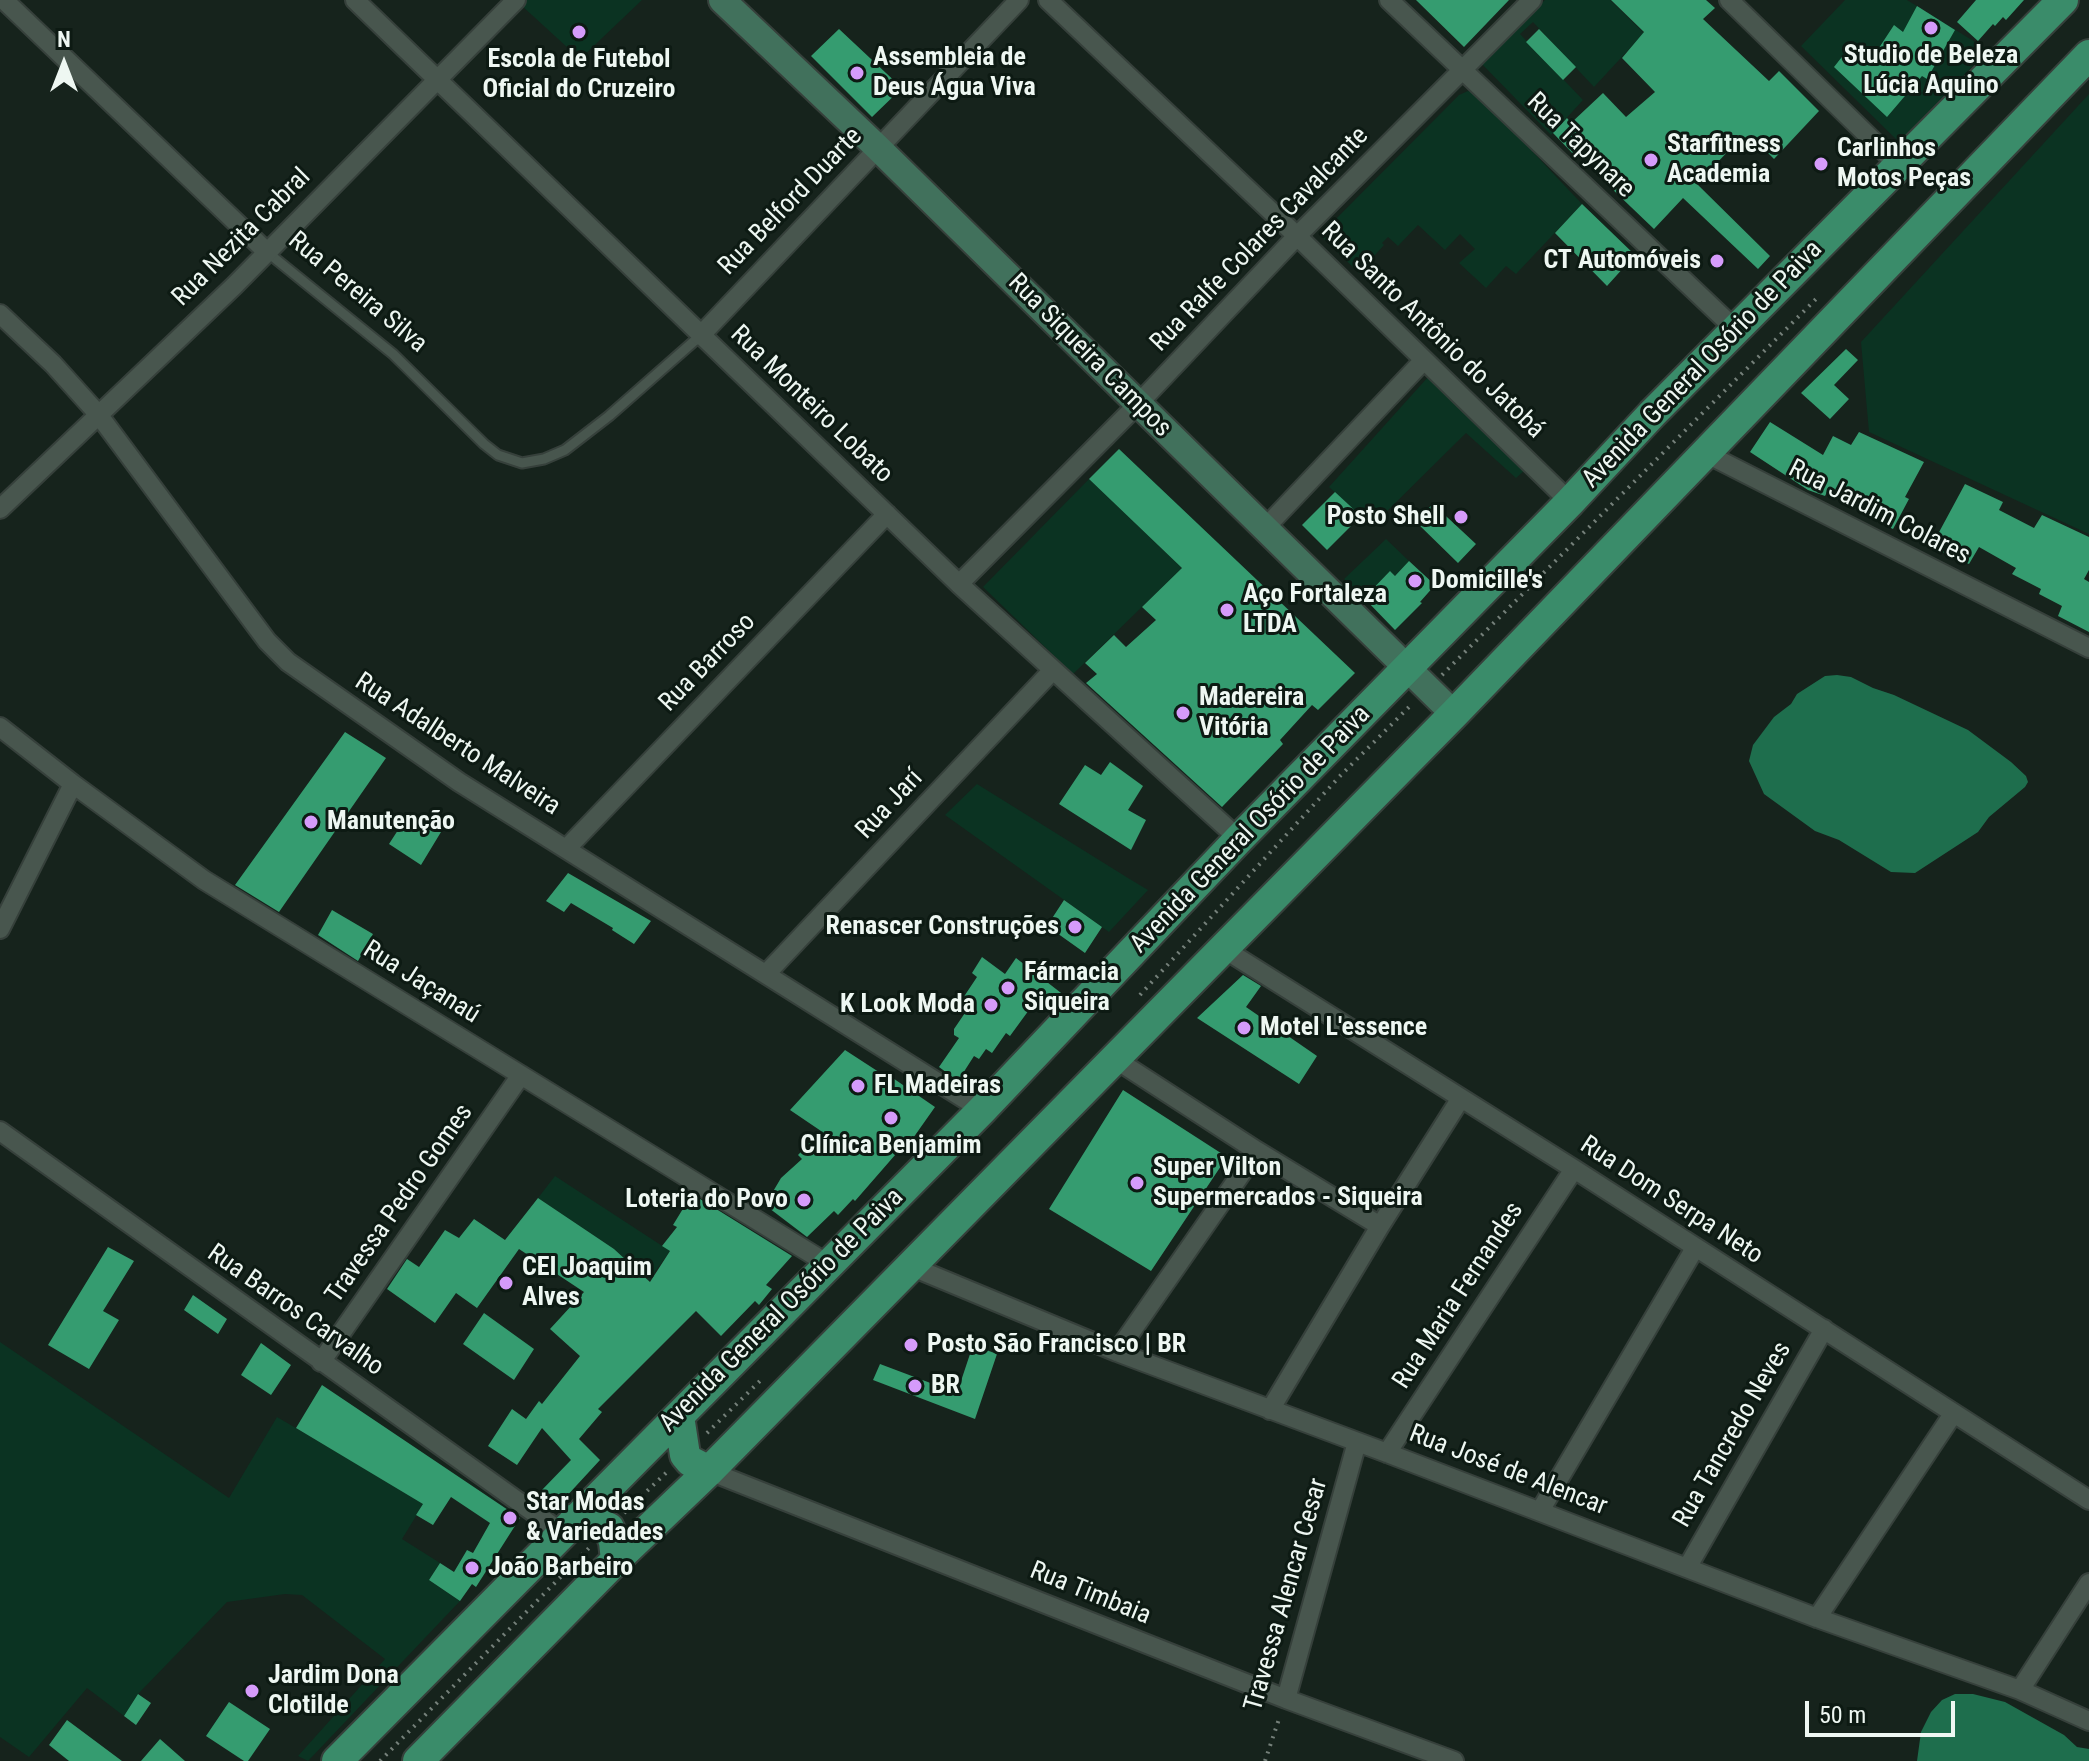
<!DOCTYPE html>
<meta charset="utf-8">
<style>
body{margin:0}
#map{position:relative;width:2089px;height:1761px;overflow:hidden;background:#16231c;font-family:"Roboto Condensed",sans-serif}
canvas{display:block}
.north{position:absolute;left:24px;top:24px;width:80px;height:80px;-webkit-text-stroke:6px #0d1a13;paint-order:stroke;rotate:0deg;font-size:22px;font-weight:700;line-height:32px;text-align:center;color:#eef7f2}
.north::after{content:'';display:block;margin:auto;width:28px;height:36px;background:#eef7f2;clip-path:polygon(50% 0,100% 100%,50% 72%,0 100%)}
.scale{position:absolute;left:1805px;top:1701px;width:150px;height:36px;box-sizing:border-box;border:4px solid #eef7f2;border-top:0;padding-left:10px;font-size:24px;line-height:28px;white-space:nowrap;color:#eef7f2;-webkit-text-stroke:6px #0d1a13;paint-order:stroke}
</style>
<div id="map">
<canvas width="2089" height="1761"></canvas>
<div class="north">N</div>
<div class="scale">50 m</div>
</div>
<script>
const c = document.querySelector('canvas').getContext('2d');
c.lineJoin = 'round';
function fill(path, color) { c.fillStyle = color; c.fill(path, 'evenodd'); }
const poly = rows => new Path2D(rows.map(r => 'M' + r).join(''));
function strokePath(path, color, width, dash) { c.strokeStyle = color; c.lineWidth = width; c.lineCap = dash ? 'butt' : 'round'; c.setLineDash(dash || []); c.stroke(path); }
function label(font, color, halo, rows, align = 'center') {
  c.font = font + ' "Roboto Condensed",sans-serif'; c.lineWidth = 6; c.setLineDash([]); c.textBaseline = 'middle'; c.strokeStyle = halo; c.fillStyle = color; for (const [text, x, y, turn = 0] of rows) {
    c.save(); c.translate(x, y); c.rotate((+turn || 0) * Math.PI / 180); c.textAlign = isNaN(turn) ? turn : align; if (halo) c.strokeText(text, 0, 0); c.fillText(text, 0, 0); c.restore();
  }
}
const green = poly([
 [526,0,642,0,580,59,521,5],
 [1545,0,1610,0,1644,33,1594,87,1533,22,1520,34,1583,100,1551,135,1480,62],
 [1845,0,1907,0,1988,50,1899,142,1801,46],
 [1468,91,1479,95,1582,204,1516,274,1506,266,1486,288,1459,263,1475,249,1460,234,1445,250,1418,225,1398,246,1388,237,1382,243,1384,245,1359,273,1320,235,1459,95],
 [2089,94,2089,534,1869,432,1861,342],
 [1429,376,1526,469,1516,478,1466,433,1372,526,1329,487],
 [1089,479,1182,568,1073,674,983,587],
 [1386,539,1409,561,1395,576,1390,571,1364,598,1344,579],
 [977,784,1128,878,1148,890,1109,932,945,815],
 [555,1176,670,1251,649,1280,614,1249,538,1198],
 [0,1342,229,1498,277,1417,424,1503,402,1539,440,1563,429,1580,460,1601,308,1761,298,1756,385,1659,302,1595,285,1594,227,1602,138,1694,124,1716,87,1688,29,1757,0,1737]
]);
const water = poly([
 [1837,675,1851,677,1873,688,1894,695,1968,730,2011,762,2026,776,2028,782,2025,787,1989,817,1978,832,1915,873,1891,872,1839,840,1815,831,1764,794,1749,761,1753,745,1774,717,1791,704,1797,694,1825,676],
 [1955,1694,1973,1694,2005,1702,2064,1735,2077,1747,2089,1749,2089,1761,1917,1761,1921,1732,1931,1712,1942,1700]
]);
const building = poly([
 [1416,0,1509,0,1464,47],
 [1611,0,1706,0,1715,8,1703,19,1769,81,1779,71,1819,111,1774,159,1755,140,1741,155,1733,146,1697,184,1770,256,1758,269,1683,198,1654,229,1608,185,1618,175,1592,148,1577,158,1553,133,1567,118,1571,123,1603,93,1626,117,1655,92,1622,58,1644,32],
 [1976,0,2024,0,2006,20,2003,17,1995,26,1993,24,1978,41,1957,22],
 [1917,6,1955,30,1927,79,1922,76,1887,117,1834,67,1845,53,1857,63,1869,48,1875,54,1894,25,1903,32],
 [839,29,902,88,872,117,811,56],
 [1539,29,1576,67,1563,80,1526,42],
 [1582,204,1635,255,1607,286,1555,233],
 [1846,349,1858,360,1834,385,1849,399,1830,419,1801,393],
 [1770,422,1823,455,1833,436,1851,445,1859,432,1924,462,1905,497,1909,499,1893,529,1858,512,1860,507,1828,490,1825,496,1808,490,1750,452],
 [1119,449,1355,673,1318,710,1312,705,1280,740,1283,744,1222,807,1086,683,1097,674,1085,663,1114,635,1126,647,1156,620,1142,607,1182,568,1089,479],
 [1965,484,2003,502,1999,510,2034,528,2042,515,2089,537,2089,570,2084,579,2089,582,2089,632,2058,616,2062,606,2039,594,2041,589,2012,574,2016,568,1979,547,1969,564,1931,547],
 [1335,492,1361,516,1327,550,1302,525],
 [1433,504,1476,544,1458,563,1415,521],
 [1409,561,1435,585,1420,602,1422,603,1395,630,1364,598,1390,571,1395,576],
 [345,732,386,758,279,912,235,885],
 [1110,762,1143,786,1128,810,1146,820,1131,850,1059,804,1085,765,1101,775],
 [409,813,441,832,421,865,389,844],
 [568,873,651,921,634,944,612,930,613,928,571,903,564,912,546,901],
 [1064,900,1102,927,1085,953,1047,926],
 [332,910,373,934,358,961,318,935],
 [982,957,1005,974,1016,958,1065,996,1052,1010,1037,999,1010,1036,1006,1033,992,1053,986,1049,979,1059,974,1056,958,1081,939,1067,959,1038,954,1035,954,1029,969,1007,961,1001,977,977,972,973],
 [1243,975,1261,986,1246,1007,1317,1056,1299,1084,1197,1018],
 [845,1050,885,1076,887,1074,935,1107,911,1141,909,1139,855,1201,853,1199,838,1215,834,1211,807,1237,765,1205,781,1178,802,1159,798,1155,821,1131,790,1110],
 [1123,1090,1227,1157,1151,1271,1049,1209],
 [692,1194,792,1256,766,1285,772,1289,759,1305,755,1301,721,1336,696,1311,598,1409,602,1412,579,1439,600,1460,564,1499,540,1492,571,1460,542,1428,517,1465,488,1446,512,1409,526,1419,539,1401,542,1404,580,1356,550,1329,584,1292,519,1249,477,1308,456,1293,435,1323,387,1289,407,1259,419,1267,445,1230,459,1238,474,1219,505,1240,538,1198,614,1249,650,1282,670,1251,662,1246,677,1227,673,1225],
 [108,1247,134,1261,103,1311,119,1320,89,1369,48,1345],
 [193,1295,227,1319,218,1334,184,1310],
 [484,1313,534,1349,514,1380,463,1344],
 [261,1343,291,1365,271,1395,241,1375],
 [973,1345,997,1354,975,1419,873,1380,880,1364,957,1393],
 [322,1385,520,1518,476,1587,472,1584,460,1601,429,1580,440,1563,454,1572,467,1550,473,1553,490,1523,451,1497,433,1525,416,1515,423,1504,296,1428],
 [138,1694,151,1703,136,1725,124,1716],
 [229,1702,270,1729,248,1761,244,1761,206,1736],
 [67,1720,122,1761,69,1761,49,1745],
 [160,1739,185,1761,141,1761]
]);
const path = poly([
 [1442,675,1817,298],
 [1140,995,1340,776,1413,703],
 [707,1433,764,1377],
 [624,1513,667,1472],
 [380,1761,589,1548],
 [1265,1761,1280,1716]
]);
const lane = poly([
 [267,252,393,354,484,444,498,455,522,463,544,459,565,450,609,416,700,336]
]);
const street = poly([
 [4,0,267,252],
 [355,0,959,584,1239,839],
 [1048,0,1297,236,1570,502],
 [1389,0,1735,329],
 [1729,0,1899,166],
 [0,314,53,364,98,414,267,641,288,662,459,782,982,1110],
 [700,336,1019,0],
 [1707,454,2089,648],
 [0,509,234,286,516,0],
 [1265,528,1424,360],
 [959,584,1138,404,1297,236,1532,0],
 [0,727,73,784,204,880,828,1264],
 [567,848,887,514],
 [0,929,73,784],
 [1224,949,1574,1169,2089,1500],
 [766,974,1052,671],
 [1115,1059,1257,1151,1380,1226,1270,1410],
 [0,1131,561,1532],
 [1380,1226,1461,1098],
 [910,1266,1117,1352,1387,1453,1817,1618,2020,1690,2089,1721],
 [1117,1352,1257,1151],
 [321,1362,521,1075],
 [1387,1453,1574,1169],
 [709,1471,1286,1699,1454,1761],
 [1540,1511,1695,1248],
 [1687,1568,1824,1329],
 [1817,1618,1953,1414],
 [2020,1690,2089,1583],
 [1286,1699,1357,1442]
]);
const secondary = poly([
 [722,0,878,148,1454,714]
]);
const primary = poly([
 [679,1416,685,1455,690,1461,709,1471],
 [575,1519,588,1518,609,1528,614,1542,616,1560],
 [337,1761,982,1110,1239,839,1570,502,1652,414,2063,0],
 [418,1761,616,1560,709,1471,1454,714,2089,55]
]);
const markers = [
 [1931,28,8,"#d59bfa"],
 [579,32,8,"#d59bfa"],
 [857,73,8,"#d59bfa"],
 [1651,160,8,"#d59bfa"],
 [1821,164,8,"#d59bfa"],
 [1717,261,8,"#d59bfa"],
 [1461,517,8,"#d59bfa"],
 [1415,581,8,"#d59bfa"],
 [1227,610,8,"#d59bfa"],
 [1183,713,8,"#d59bfa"],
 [311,822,8,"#d59bfa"],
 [1075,927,8,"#d59bfa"],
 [1008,988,8,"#d59bfa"],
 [991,1005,8,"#d59bfa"],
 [1244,1028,8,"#d59bfa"],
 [858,1086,8,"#d59bfa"],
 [891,1118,8,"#d59bfa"],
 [1137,1183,8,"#d59bfa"],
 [804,1200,8,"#d59bfa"],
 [506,1283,8,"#d59bfa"],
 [911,1345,8,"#d59bfa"],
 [915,1386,8,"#d59bfa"],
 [510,1518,8,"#d59bfa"],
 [472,1568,8,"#d59bfa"],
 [252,1691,8,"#d59bfa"]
];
const poiNames = [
 ["Studio de Beleza",1931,56,"center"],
 ["Lúcia Aquino",1931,86,"center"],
 ["Assembleia de",873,58],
 ["Deus Água Viva",873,88],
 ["Escola de Futebol",579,60,"center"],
 ["Oficial do Cruzeiro",579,90,"center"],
 ["Starfitness",1667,145],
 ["Academia",1667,175],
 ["Carlinhos",1837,149],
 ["Motos Peças",1837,179],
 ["CT Automóveis",1701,261,"right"],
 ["Posto Shell",1445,517,"right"],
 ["Domicille's",1431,581],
 ["Aço Fortaleza",1243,595],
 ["LTDA",1243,625],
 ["Madereira",1199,698],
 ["Vitória",1199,728],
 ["Manutenção",327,822],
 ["Renascer Construções",1059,927,"right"],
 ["Fármacia",1024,973],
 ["Siqueira",1024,1003],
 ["K Look Moda",975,1005,"right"],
 ["Motel L'essence",1260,1028],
 ["FL Madeiras",874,1086],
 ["Clínica Benjamim",891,1146,"center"],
 ["Super Vilton",1153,1168],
 ["Supermercados - Siqueira",1153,1198],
 ["Loteria do Povo",788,1200,"right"],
 ["CEI Joaquim",522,1268],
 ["Alves",522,1298],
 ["Posto São Francisco | BR",927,1345],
 ["BR",931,1386],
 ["Star Modas",526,1503],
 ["& Variedades",526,1533],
 ["João Barbeiro",488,1568],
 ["Jardim Dona",268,1676],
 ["Clotilde",268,1706]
];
const streetNames = [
 ["Rua Tapynare",1580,146,44],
 ["Rua Belford Duarte",791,202,-46],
 ["Rua Nezita Cabral",242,238,-45],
 ["Rua Ralfe Colares Cavalcante",1260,240,-46],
 ["Rua Pereira Silva",357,293,40],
 ["Rua Santo Antônio do Jatobá",1432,331,44],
 ["Rua Siqueira Campos",1089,356,45],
 ["Avenida General Osório de Paiva",1703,365,-46],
 ["Rua Monteiro Lobato",811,405,44],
 ["Rua Jardim Colares",1879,513,27],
 ["Rua Barroso",708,663,-46],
 ["Rua Adalberto Malveira",457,745,33],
 ["Rua Jarí",890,805,-47],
 ["Avenida General Osório de Paiva",1251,830,-46],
 ["Rua Jaçanaú",421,983,32],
 ["Rua Dom Serpa Neto",1671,1201,33],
 ["Travessa Pedro Gomes",400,1204,-55],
 ["Rua Maria Fernandes",1459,1296,-57],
 ["Rua Barros Carvalho",295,1311,35],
 ["Avenida General Osório de Paiva",782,1311,-45],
 ["Rua Tancredo Neves",1733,1435,-60],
 ["Rua José de Alencar",1508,1471,21],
 ["Rua Timbaia",1090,1594,22],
 ["Travessa Alencar Cesar",1287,1595,-74]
];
fill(green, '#0b3322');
fill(water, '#1e6e4d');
fill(building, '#359c70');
strokePath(lane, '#36403b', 13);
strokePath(street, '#36403b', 22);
strokePath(secondary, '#36403b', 30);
strokePath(primary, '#36403b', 34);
strokePath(path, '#75807a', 4, [2, 6]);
strokePath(lane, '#48564e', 9);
strokePath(street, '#48564e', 18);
strokePath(secondary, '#41715c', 26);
strokePath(primary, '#3a8c6a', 30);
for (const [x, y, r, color] of markers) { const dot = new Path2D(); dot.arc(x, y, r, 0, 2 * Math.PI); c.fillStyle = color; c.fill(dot); strokePath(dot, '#0d1a13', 3); }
label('bold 26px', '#eef7f2', '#0d1a13', poiNames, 'left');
label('26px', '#eef7f2', '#0d1a13', streetNames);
</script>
